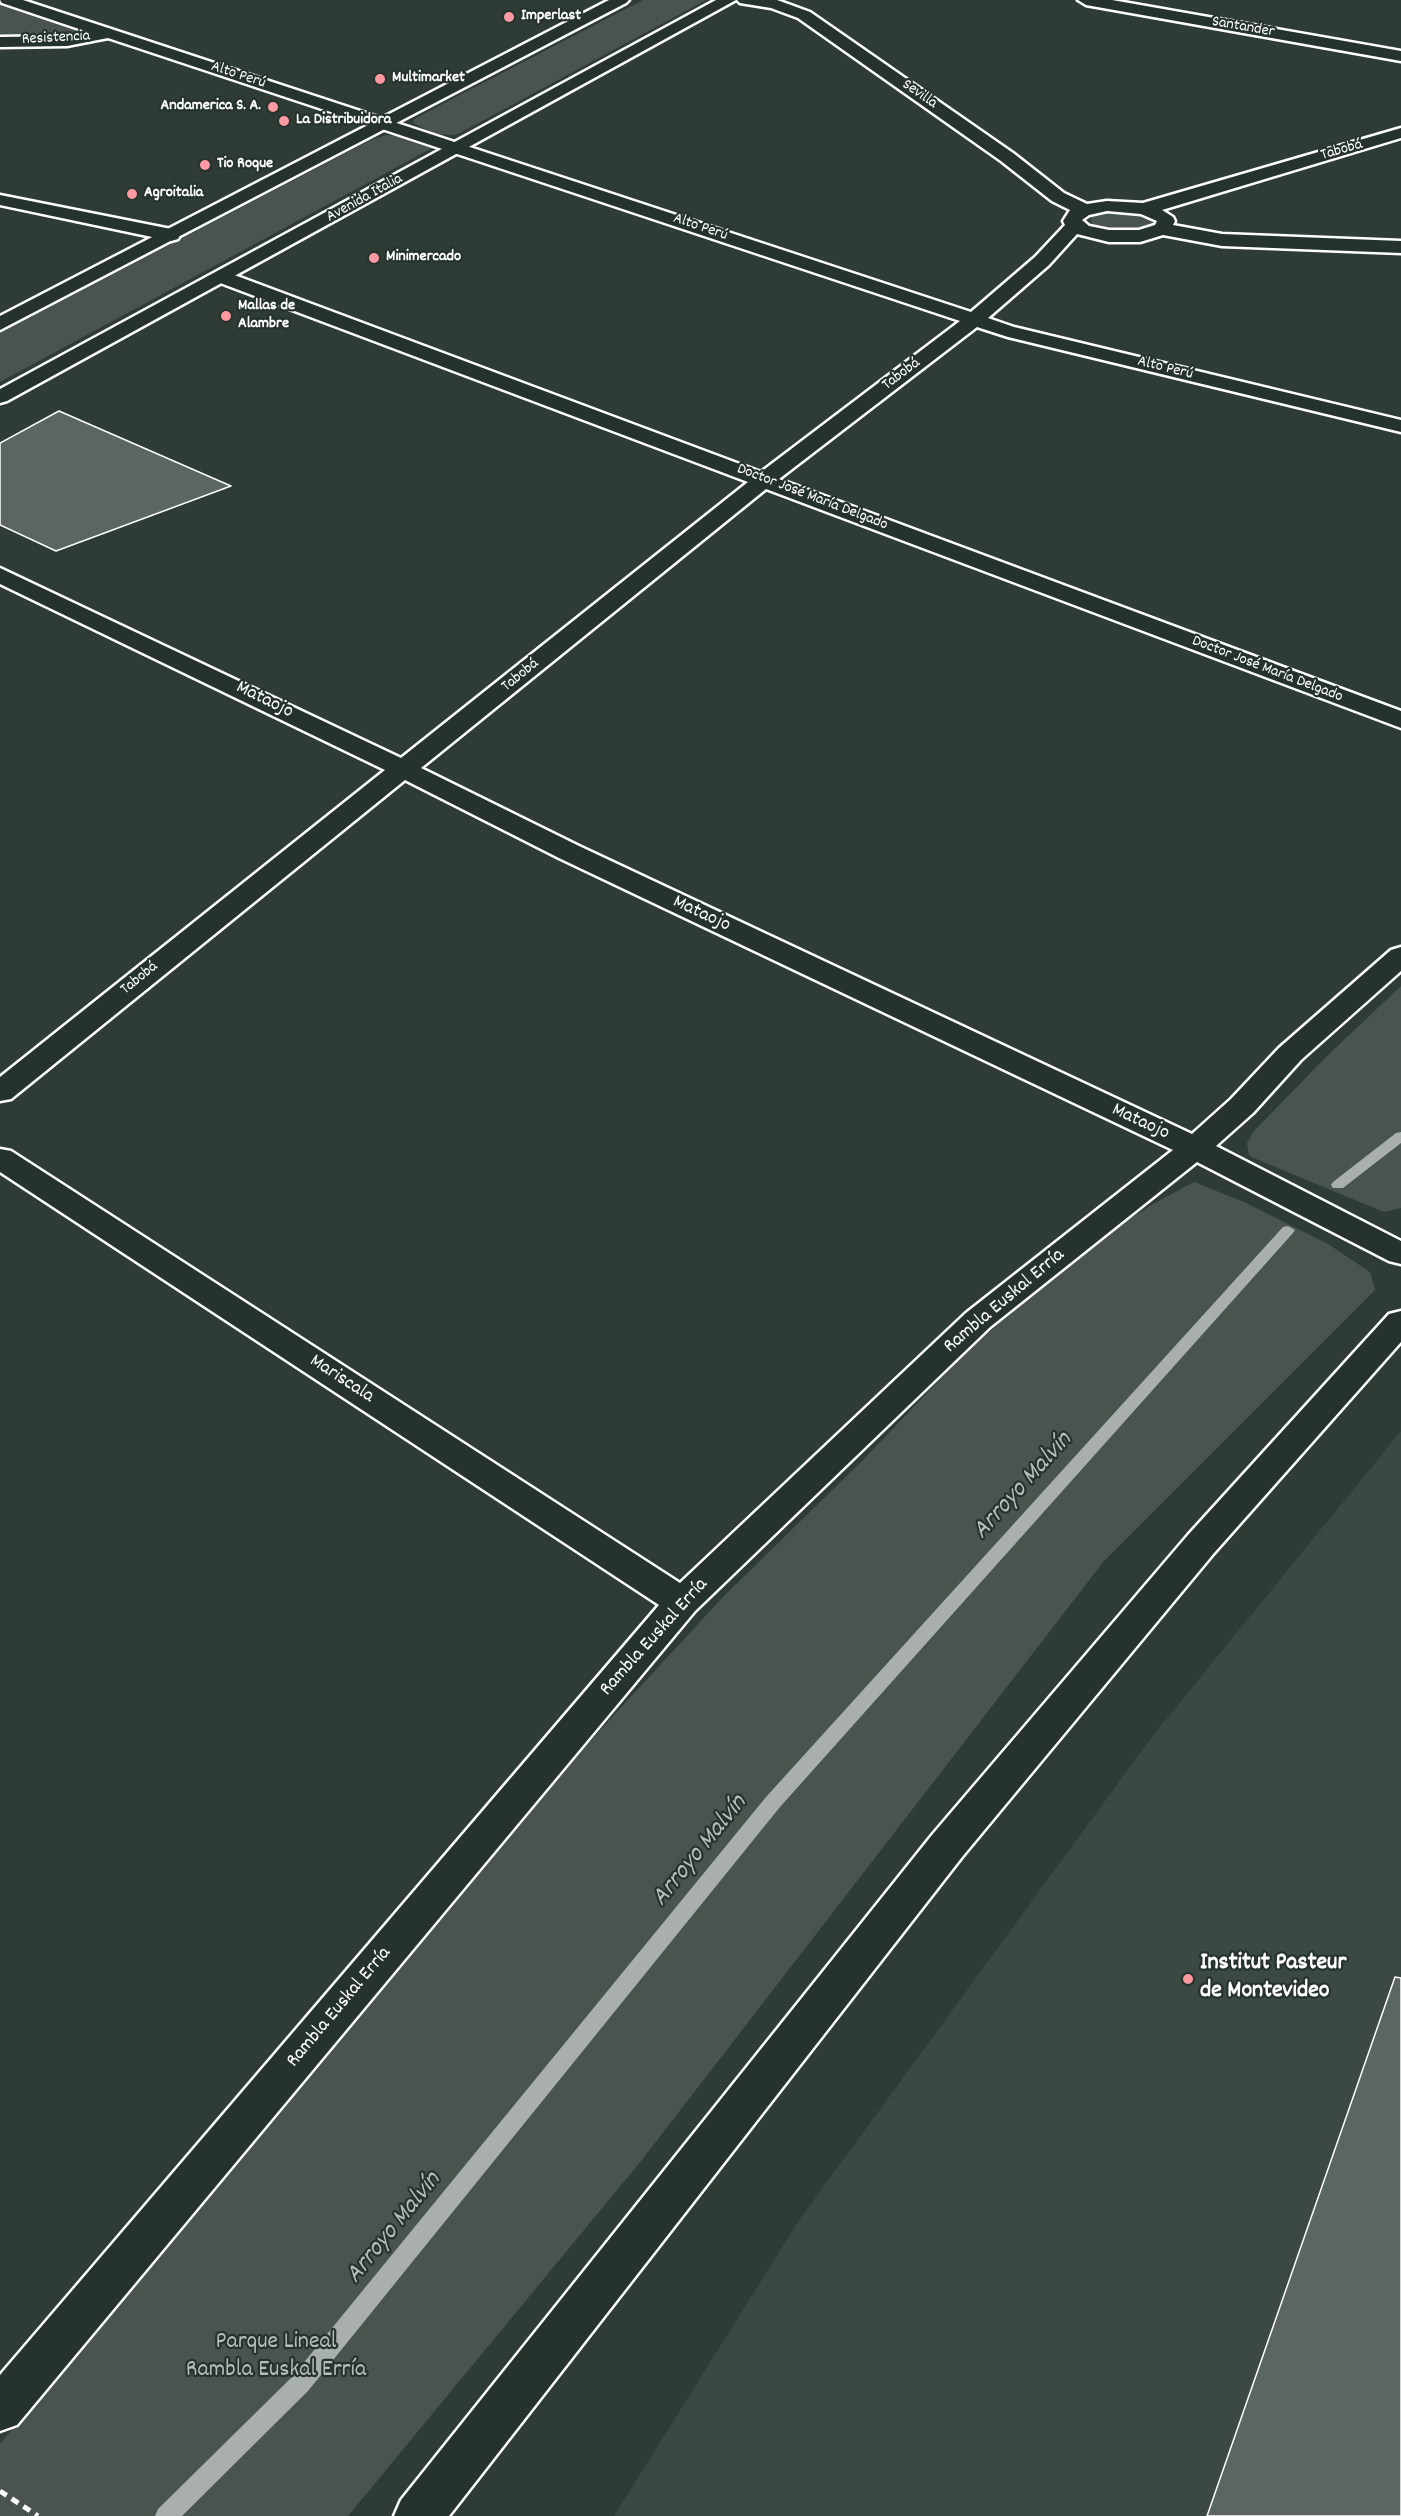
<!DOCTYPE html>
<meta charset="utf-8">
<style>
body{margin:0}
canvas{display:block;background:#2f3b35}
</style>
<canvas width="1401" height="2516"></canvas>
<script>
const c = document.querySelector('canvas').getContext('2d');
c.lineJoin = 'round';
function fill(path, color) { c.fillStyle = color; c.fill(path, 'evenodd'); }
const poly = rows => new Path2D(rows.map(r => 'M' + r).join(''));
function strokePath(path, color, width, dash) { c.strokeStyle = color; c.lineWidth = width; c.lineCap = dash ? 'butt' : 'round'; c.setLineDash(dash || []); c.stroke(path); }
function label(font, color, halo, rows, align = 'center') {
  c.font = font + ' Dekko,sans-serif'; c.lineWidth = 4.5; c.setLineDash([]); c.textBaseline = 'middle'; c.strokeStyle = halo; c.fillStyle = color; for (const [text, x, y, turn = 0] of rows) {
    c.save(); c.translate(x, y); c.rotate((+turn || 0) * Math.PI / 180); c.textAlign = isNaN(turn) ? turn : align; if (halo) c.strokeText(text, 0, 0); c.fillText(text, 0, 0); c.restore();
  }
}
const built = poly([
 [1401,1431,1401,2516,614,2516,800,2219,1151,1738]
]);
const green = poly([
 [643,0,706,0,460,133,453,135,435,134,413,123,413,120,448,101],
 [0,4,79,29,83,32,61,36,0,38],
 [386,135,399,136,432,148,0,382,0,333,369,141],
 [1106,211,1143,214,1152,217,1155,226,1148,229,1128,232,1100,229,1092,225,1090,217],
 [1401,986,1401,1208,1384,1212,1249,1156,1247,1143,1254,1131,1327,1056],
 [1194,1182,1244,1202,1328,1244,1370,1272,1375,1290,1104,1561,641,2161,348,2516,0,2516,0,2444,450,1899,602,1728,723,1597,862,1461,966,1352,1095,1241,1153,1204]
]);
const stream = poly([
 [1401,1132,1401,1143,1343,1188,1333,1188,1331,1185,1333,1182,1396,1133,1401,1132],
 [1288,1226,1295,1230,1293,1233,780,1807,308,2391,182,2516,155,2516,158,2509,292,2377,766,1797,1283,1227,1288,1226]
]);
const building = poly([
 [59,411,231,486,56,551,0,525,0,443,59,411],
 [1395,1977,1401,1978,1401,2516,1207,2516,1395,1977]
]);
const path = poly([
 [0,2491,38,2516]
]);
const minor = poly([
 [0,0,23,0,971,312,1035,257,1065,225,1063,221,1070,210,1052,201,1001,161,798,18,771,8,740,3,737,0,777,0,810,12,1013,153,1064,193,1087,204,1107,201,1143,203,1401,128,1401,138,1162,210,1173,217,1175,221,1173,225,1222,234,1401,241,1401,253,1222,246,1163,235,1140,242,1109,242,1077,234,1049,265,988,318,1014,327,1401,420,1401,432,1008,337,977,327,779,479,1401,711,1401,728,766,489,421,768,579,846,1192,1134,1231,1099,1279,1048,1391,950,1401,947,1401,971,1301,1060,1253,1113,1216,1146,1401,1241,1401,1264,1389,1261,1197,1162,990,1327,695,1611,17,2425,0,2431,0,2375,659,1605,0,1172,0,1149,11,1151,680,1583,966,1313,1173,1150,559,858,405,780,11,1099,0,1101,0,1077,385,770,0,584,0,568,401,758,748,482,215,281,212,277,215,273,229,273,761,472,960,321,108,38,67,46,0,47,0,37,67,36,91,33,2,3,0,0],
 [1107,211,1141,214,1157,221,1155,225,1139,230,1109,230,1089,226,1082,220,1089,215,1107,211],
 [1078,0,1112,0,1401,51,1401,61,1086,5,1078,0],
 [0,195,171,229,178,231,180,235,178,239,171,241,0,205,0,195],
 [1401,1311,1401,1342,1214,1553,962,1857,449,2516,394,2516,401,2500,932,1835,1188,1535,1389,1314,1401,1311]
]);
const primary = poly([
 [609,0,629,0,626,3,0,330,0,316,609,0],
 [716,0,736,0,7,401,0,403,0,389,716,0]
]);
const markers = [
 [509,17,6,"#ff9aa2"],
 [380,79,6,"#ff9aa2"],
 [273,107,6,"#ff9aa2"],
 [284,121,6,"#ff9aa2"],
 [205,165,6,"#ff9aa2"],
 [132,194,6,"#ff9aa2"],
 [374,258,6,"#ff9aa2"],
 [226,316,6,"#ff9aa2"],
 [1188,1979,6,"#ff9aa2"]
];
const farPoinames = [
 ["Imperlast",521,17],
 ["Multimarket",392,79],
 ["Andamerica S. A.",261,107,"right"],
 ["La Distribuidora",296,121],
 ["Tio Roque",217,165],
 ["Agroitalia",144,194],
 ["Minimercado",386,258],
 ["Mallas de",238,307],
 ["Alambre",238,325]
];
const farStreetnames = [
 ["Santander",1243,28,10],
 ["Resistencia",56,39,-3],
 ["Alto Perú",238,76,18],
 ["Sevilla",919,95,35],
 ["Tabobá",1342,151,-16],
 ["Avenida Italia",365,199,-29],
 ["Alto Perú",700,228,19],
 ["Alto Perú",1165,369,14],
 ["Tabobá",902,375,-37],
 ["Doctor José María Delgado",812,498,21],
 ["Doctor José María Delgado",1267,670,21],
 ["Tabobá",521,676,-39],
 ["Tabobá",140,979,-39]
];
const streetNames = [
 ["Mataojo",264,701,26],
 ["Mataojo",701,915,25],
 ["Mataojo",1140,1123,25],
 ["Rambla Euskal Erría",1005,1302,-40],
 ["Mariscala",341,1380,33],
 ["Rambla Euskal Erría",655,1638,-48],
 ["Rambla Euskal Erría",340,2008,-50]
];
const nearPoinames = [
 ["Institut Pasteur",1200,1965],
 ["de Montevideo",1200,1993]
];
const nearParknames = [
 ["Parque Lineal",276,2344],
 ["Rambla Euskal Erría",276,2372]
];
const nearWaternames = [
 ["Arroyo Malvín",1024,1487,-48],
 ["Arroyo Malvín",701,1852,-51],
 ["Arroyo Malvín",395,2229,-51]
];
fill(built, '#3c4842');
fill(green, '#4a544f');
fill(stream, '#a9afac');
fill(building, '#5b6661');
strokePath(building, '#fff', 1.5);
strokePath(minor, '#fff', 5);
strokePath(primary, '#fff', 5);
strokePath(path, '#fff', 5, [8, 6]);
fill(minor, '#26332d');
fill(primary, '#26332d');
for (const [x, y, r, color] of markers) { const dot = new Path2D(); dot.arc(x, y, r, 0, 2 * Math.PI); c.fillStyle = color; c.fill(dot); strokePath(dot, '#26332d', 2); }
label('bold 16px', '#fff', '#26332d', farPoinames, 'left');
label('16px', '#fff', '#26332d', farStreetnames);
label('20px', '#fff', '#26332d', streetNames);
label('bold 24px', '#fff', '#26332d', nearPoinames, 'left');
label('24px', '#b7bbb9', '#26332d', nearParknames);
label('italic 26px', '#b8bcba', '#26332d', nearWaternames);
</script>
